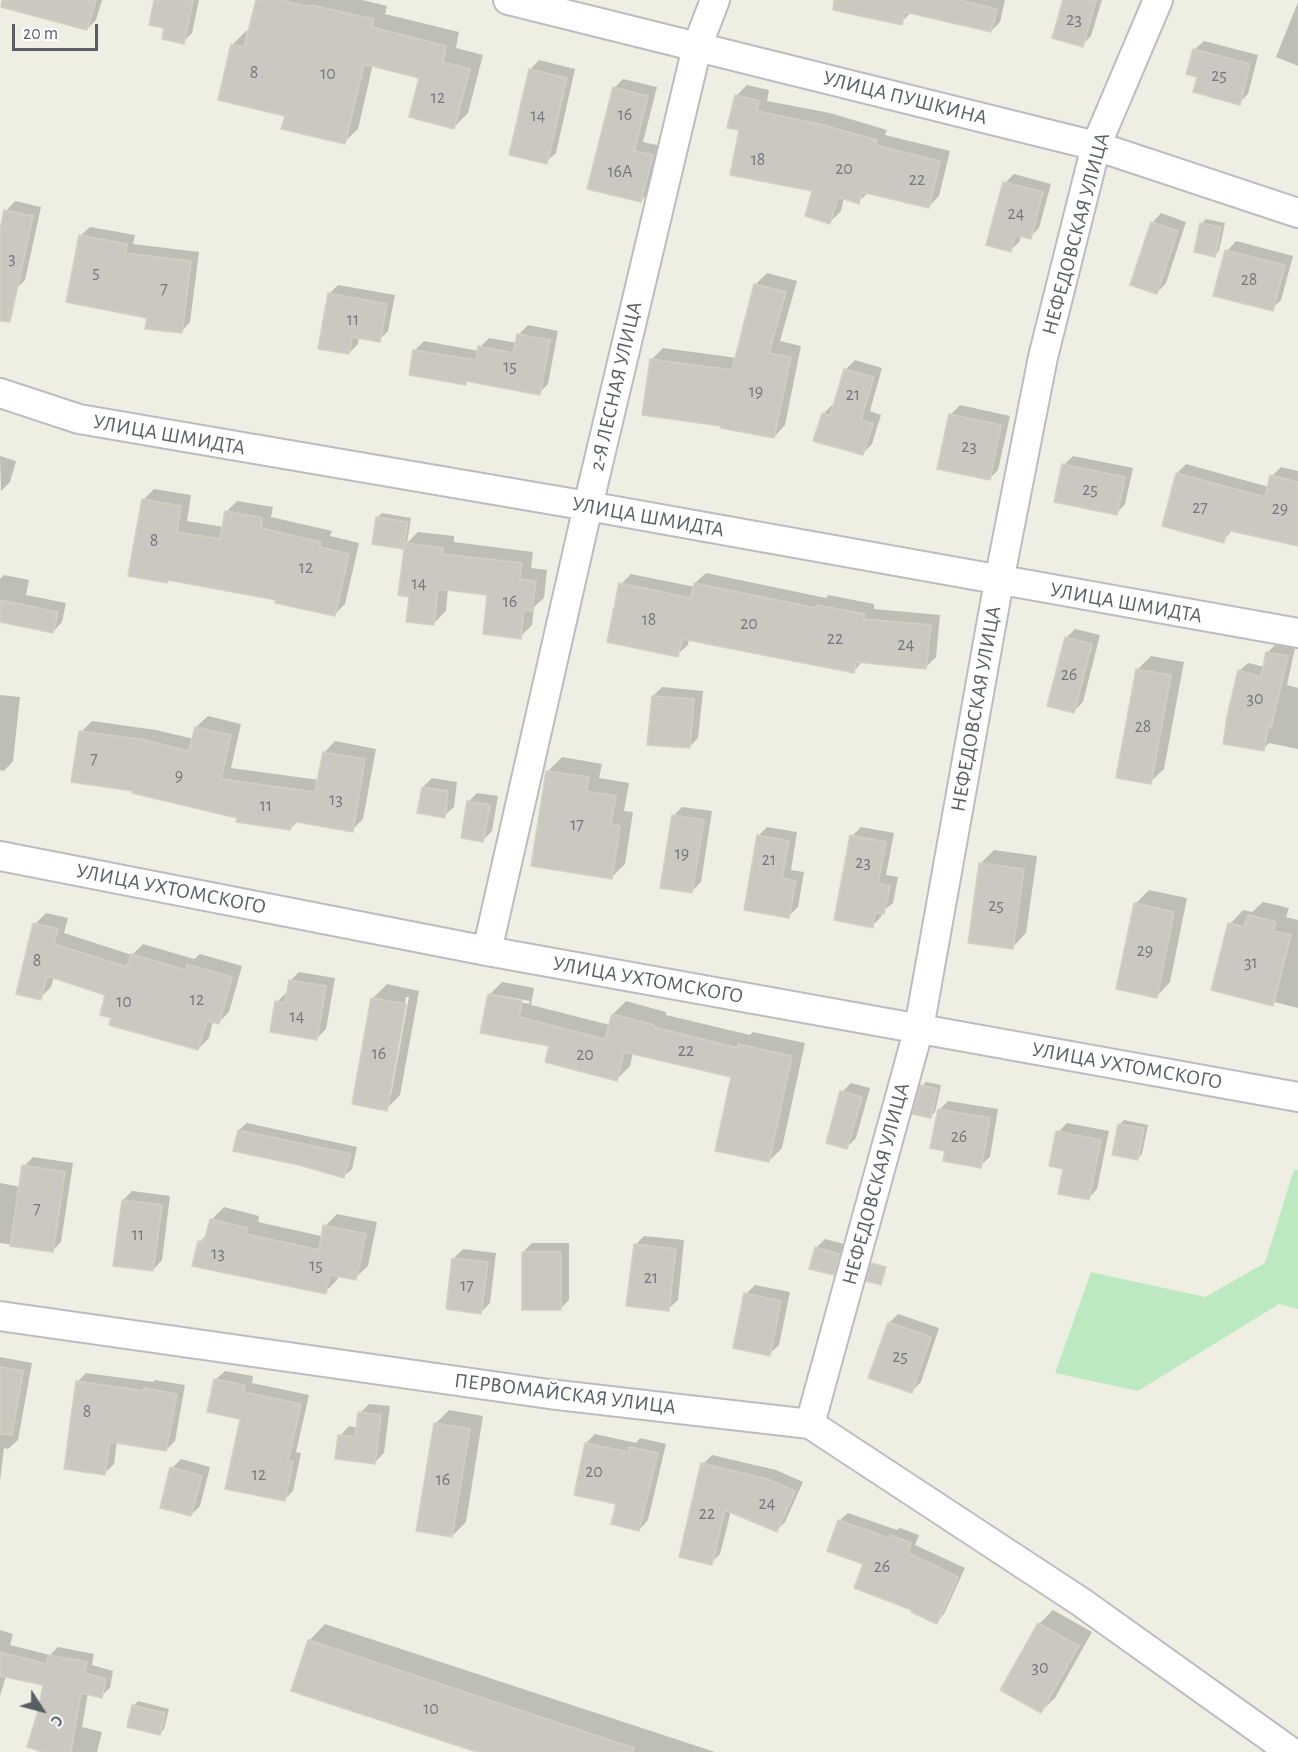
<!DOCTYPE html>
<meta charset="utf-8">
<style>
body{margin:0}
#map{position:relative;width:1298px;height:1752px;overflow:hidden;background:#efeee3;font-family:"Alegreya Sans",sans-serif}
canvas{display:block}
.north{position:absolute;left:12px;top:1680px;width:60px;height:60px;-webkit-text-stroke:4px #fff;paint-order:stroke;rotate:126deg;font-size:16px;font-weight:700;line-height:24px;text-align:center;color:#5b5e65}
.north::after{content:'';display:block;margin:auto;width:21px;height:27px;background:#5b5e65;clip-path:polygon(50% 0,100% 100%,50% 72%,0 100%)}
.scale{position:absolute;left:12px;top:24px;width:86px;height:27px;box-sizing:border-box;border:3px solid #5b5e65;border-top:0;padding-left:8px;font-size:18px;line-height:21px;white-space:nowrap;color:#5b5e65;-webkit-text-stroke:4px #fff;paint-order:stroke}
</style>
<div id="map">
<canvas width="1298" height="1752"></canvas>
<div class="north">С</div>
<div class="scale">20 m</div>
</div>
<script>
const c = document.querySelector('canvas').getContext('2d');
c.lineJoin = 'round';
function fill(path, color) { c.fillStyle = color; c.fill(path, 'evenodd'); }
const poly = rows => new Path2D(rows.map(r => 'M' + r).join(''));
function strokePath(path, color, width, dash) { c.strokeStyle = color; c.lineWidth = width; c.lineCap = dash ? 'butt' : 'round'; c.setLineDash(dash || []); c.stroke(path); }
function label(font, color, halo, rows, align = 'center') {
  c.font = font + ' "Alegreya Sans",sans-serif'; c.lineWidth = 5; c.setLineDash([]); c.textBaseline = 'middle'; c.strokeStyle = halo; c.fillStyle = color; for (const [text, x, y, turn = 0] of rows) {
    c.save(); c.translate(x, y); c.rotate((+turn || 0) * Math.PI / 180); c.textAlign = isNaN(turn) ? turn : align; if (halo) c.strokeText(text, 0, 0); c.fillText(text, 0, 0); c.restore();
  }
}
const green = poly([
 [1294,1169,1298,1170,1298,1309,1279,1304,1138,1391,1055,1373,1091,1272,1205,1297,1265,1263]
]);
const shadow = poly([
 [43,0,102,0,96,20,87,29],
 [156,0,199,0,192,33,183,42,166,27],
 [258,0,362,0,387,6,385,14,459,32,456,48,483,55,468,113,454,127,421,77,373,64,358,129,344,142,286,115,232,45,246,31,250,32],
 [866,0,1005,0,1000,22,991,31,911,12,901,23],
 [1065,0,1102,0,1091,36,1082,45],
 [1298,2,1298,66,1276,57],
 [1204,41,1258,55,1248,94,1239,103,1194,50],
 [539,60,575,69,556,153,546,162,530,70],
 [623,79,657,87,643,142,661,146,650,191,641,201,614,88],
 [747,85,769,90,767,101,830,113,887,130,885,135,950,151,939,196,928,207,869,192,858,202,844,198,841,211,830,222,814,189,741,129,736,96],
 [1014,174,1051,184,1039,228,1030,237,1021,235,1020,241,1011,250,1005,183],
 [15,201,41,207,25,280,16,289,0,286,0,237,6,211],
 [1161,213,1186,222,1166,283,1157,293,1152,223],
 [1206,219,1225,223,1219,251,1215,255,1202,223],
 [90,227,135,235,133,244,199,252,190,322,181,332,148,316,80,236],
 [1236,241,1293,256,1281,300,1272,309,1227,251],
 [767,273,797,281,780,341,801,346,785,425,774,437,651,360,663,348,737,358,755,285],
 [338,285,395,295,388,331,379,340,359,337,358,344,349,353,329,294],
 [528,325,558,331,548,384,539,393,469,380,465,384,411,374,415,350,424,341,479,351,480,347,489,338,517,343,519,334],
 [855,360,882,368,870,411,881,415,872,444,863,453,823,414,832,405,835,406,846,369],
 [960,405,1010,416,998,470,989,479,951,414],
 [0,456,16,461,10,482,1,491],
 [1073,456,1133,468,1125,504,1116,514,1064,465],
 [1186,464,1269,487,1272,476,1281,467,1298,471,1298,545,1233,529,1223,541,1177,473],
 [154,489,191,495,187,521,224,527,226,512,237,501,273,507,271,517,332,531,330,536,359,543,345,604,334,615,278,598,169,579,167,581,143,500],
 [382,513,411,518,407,543,418,532,454,536,454,542,533,552,531,568,547,570,544,598,534,607,532,625,520,637,489,593,448,589,446,611,434,623,410,595,406,545,403,548,378,517],
 [706,573,826,598,828,595,874,604,874,609,940,615,936,657,926,667,863,661,854,671,689,639,688,645,677,655,621,584,631,574,695,587,695,583],
 [4,575,29,580,26,595,66,603,62,622,53,632,0,620,0,579],
 [1075,629,1100,635,1083,702,1074,711,1066,638],
 [1276,644,1295,648,1287,685,1298,688,1298,749,1269,743,1263,749,1239,671,1248,663,1265,667,1268,652],
 [1151,656,1184,662,1164,769,1150,782,1137,670],
 [662,687,703,691,698,738,689,747,653,696],
 [0,695,20,697,13,761,4,771,0,770],
 [208,716,241,724,231,768,319,780,324,753,335,741,376,749,363,819,352,830,298,821,290,829,239,816,81,732,92,721,156,730,194,739,196,727],
 [562,757,602,764,599,778,629,783,624,811,633,812,625,864,611,878,548,771],
 [432,778,457,782,454,807,444,816,423,787],
 [477,793,498,796,492,831,483,840,468,802],
 [682,807,712,811,701,882,692,891,673,816],
 [767,827,797,832,791,870,804,872,798,907,789,916,758,836],
 [861,827,894,833,886,875,898,877,893,903,882,912,881,917,872,926,852,836],
 [994,850,1037,856,1026,933,1013,947,980,864],
 [1149,890,1187,898,1170,982,1157,996,1135,904],
 [1263,902,1289,908,1286,917,1298,920,1298,1008,1274,1002,1272,1004,1230,924,1243,910,1252,912],
 [46,913,68,918,64,933,132,955,143,944,194,959,200,954,242,966,229,1012,218,1023,213,1021,209,1038,198,1049,113,1017,107,994,54,977,51,987,40,998,35,924],
 [299,972,335,978,326,1029,317,1038,277,1002,286,993,288,993,290,981],
 [502,982,534,988,531,1005,610,1025,613,1014,626,1001,666,1012,666,1015,750,1035,753,1032,805,1043,782,1148,769,1161,733,1076,633,1052,630,1066,617,1079,551,1045,489,995],
 [497,995,530,1001,529,1004,497,998],
 [387,984,419,991,400,1095,386,1109,373,998],
 [406,997,409,997,391,1095,388,1095],
 [926,1082,941,1085,935,1112,931,1116,922,1086],
 [851,1083,870,1088,856,1138,847,1147,842,1092],
 [948,1101,998,1109,990,1157,980,1166,946,1150,939,1110],
 [1124,1120,1148,1125,1142,1154,1138,1158,1119,1125],
 [247,1123,357,1147,352,1169,344,1176,239,1130],
 [1067,1123,1109,1131,1097,1189,1088,1199,1058,1132],
 [33,1157,73,1163,61,1242,52,1251,0,1243,0,1183,21,1187,24,1166],
 [132,1191,170,1196,162,1260,153,1270,123,1200],
 [224,1207,259,1216,258,1222,321,1236,325,1226,337,1214,377,1222,368,1266,355,1278,339,1275,337,1280,325,1292,200,1242,208,1233,211,1220],
 [644,1236,684,1240,678,1300,668,1309,635,1245],
 [825,1239,848,1245,843,1264,834,1273,816,1248],
 [532,1243,569,1243,569,1300,560,1309,523,1252],
 [463,1249,496,1253,490,1303,481,1312,454,1258],
 [755,1285,790,1292,779,1345,769,1354,746,1294],
 [898,1314,939,1328,921,1382,912,1391,889,1323],
 [0,1357,32,1363,18,1440,8,1449,4,1448,0,1481],
 [225,1371,253,1376,252,1383,309,1395,296,1452,301,1453,293,1491,284,1500,242,1417,215,1380],
 [86,1373,153,1382,155,1380,185,1385,175,1441,166,1450,117,1441,114,1464,105,1473,77,1382],
 [369,1404,390,1406,384,1453,375,1462,340,1436,349,1426,358,1428,360,1413],
 [449,1410,483,1416,466,1522,452,1536,435,1424],
 [595,1434,636,1443,640,1438,666,1444,648,1520,639,1530,618,1502,586,1443],
 [712,1455,776,1470,803,1482,785,1522,776,1531,731,1511,720,1554,711,1563,703,1464],
 [181,1459,210,1467,200,1506,191,1515,172,1468],
 [848,1513,897,1530,900,1528,919,1535,915,1545,965,1568,944,1614,936,1622,914,1609,865,1563,839,1521],
 [1053,1610,1092,1632,1055,1698,1041,1711,1039,1624],
 [325,1624,715,1752,483,1752,309,1641],
 [0,1630,13,1634,10,1645,50,1655,58,1647,94,1654,92,1665,113,1671,110,1688,101,1696,88,1693,82,1727,102,1732,97,1752,55,1752,40,1711,45,1684,6,1676,0,1696],
 [138,1701,169,1709,164,1729,160,1733,129,1726,134,1705]
]);
const building = poly([
 [2,0,96,0,87,30,1,7,2,0],
 [154,0,193,0,184,44,162,39,164,28,149,25,154,0],
 [256,0,281,0,310,7,311,5,374,19,372,27,446,46,443,62,470,69,454,129,409,117,419,78,364,64,345,144,281,129,285,116,218,100,231,44,244,47,256,0],
 [834,0,959,0,997,9,991,32,905,12,902,25,833,10,834,0],
 [1063,0,1096,0,1083,47,1052,38,1063,0],
 [1193,49,1250,64,1240,105,1193,92,1197,77,1186,74,1193,49],
 [529,69,567,78,547,164,509,155,529,69],
 [613,87,648,96,634,151,653,155,641,202,587,189,613,87],
 [735,95,759,101,757,111,819,124,877,140,875,145,940,161,929,208,862,192,859,204,838,197,830,224,805,216,812,191,730,175,739,130,727,128,735,95],
 [1003,182,1043,192,1031,239,1015,235,1011,252,986,245,1003,182],
 [4,210,33,216,10,322,0,321,0,230,4,210],
 [1151,222,1178,231,1157,294,1130,285,1151,222],
 [1200,223,1221,227,1215,257,1194,252,1200,223],
 [79,235,127,244,125,253,191,261,182,333,145,329,147,318,66,302,79,235],
 [1225,250,1285,265,1273,311,1213,296,1225,250],
 [754,284,786,292,769,353,791,357,774,438,721,428,721,426,642,415,650,359,732,370,754,284],
 [328,293,387,304,380,342,352,337,349,354,318,349,328,293],
 [517,334,550,340,540,395,466,381,466,385,409,375,413,350,476,360,478,346,513,353,517,334],
 [844,369,874,377,861,420,873,424,863,455,813,441,822,413,830,416,844,369],
 [949,414,1001,425,990,480,937,469,949,414],
 [1062,464,1125,477,1117,515,1054,502,1062,464],
 [1176,473,1265,497,1270,475,1298,482,1298,546,1227,530,1224,543,1162,526,1176,473],
 [142,499,181,506,177,532,220,539,225,511,262,518,261,528,321,542,320,547,349,554,335,616,275,603,276,600,168,580,167,583,128,576,142,499],
 [376,517,408,522,403,549,372,544,376,517],
 [405,543,443,548,442,554,522,563,520,579,536,581,532,611,524,610,521,639,483,634,487,595,438,589,434,625,406,622,409,597,398,595,405,543],
 [619,583,691,598,694,583,816,608,817,605,865,614,864,619,931,625,926,669,856,662,854,673,682,639,678,657,607,642,619,583],
 [0,600,58,612,53,633,0,622,0,600],
 [1065,637,1092,644,1074,713,1047,706,1065,637],
 [1266,652,1288,656,1271,728,1268,727,1264,751,1223,744,1227,717,1238,670,1261,677,1266,652],
 [1136,669,1171,675,1151,784,1116,778,1136,669],
 [652,696,694,699,690,748,647,745,652,696],
 [195,727,231,735,221,779,315,792,323,752,365,759,353,832,292,821,290,830,236,822,237,818,132,793,133,791,71,782,79,731,145,740,189,751,195,727],
 [546,771,589,777,586,791,616,796,611,824,620,826,612,879,531,866,546,771],
 [422,787,448,791,445,818,417,813,422,787],
 [467,801,490,805,483,842,461,838,467,801],
 [672,815,704,820,692,893,660,888,672,815],
 [757,835,789,841,782,878,796,881,789,918,744,910,757,835],
 [850,835,886,842,878,883,890,886,884,914,875,913,873,928,834,920,850,835],
 [979,863,1024,869,1013,949,968,943,979,863],
 [1134,903,1174,912,1157,998,1116,989,1134,903],
 [1248,915,1276,922,1273,931,1291,935,1273,1006,1211,990,1228,923,1244,927,1248,915],
 [33,923,58,929,54,944,127,967,131,954,186,970,187,964,232,977,219,1024,207,1021,198,1050,109,1025,111,1018,100,1015,105,995,47,976,41,1000,16,994,33,923],
 [289,980,326,986,317,1040,270,1032,275,1001,285,1003,289,980],
 [488,994,522,1001,519,1017,605,1039,612,1014,654,1025,654,1027,738,1048,738,1044,792,1056,769,1162,715,1151,731,1077,624,1052,617,1081,545,1062,549,1046,480,1033,488,994],
 [371,998,406,1004,387,1111,352,1104,371,998],
 [920,1085,937,1089,931,1118,912,1114,920,1085],
 [840,1091,862,1097,847,1149,826,1143,840,1091],
 [938,1109,990,1118,981,1168,943,1161,945,1151,930,1148,938,1109],
 [1118,1124,1144,1128,1138,1160,1112,1155,1118,1124],
 [238,1130,351,1154,344,1178,299,1165,233,1151,238,1130],
 [1056,1131,1101,1140,1089,1200,1058,1194,1063,1169,1049,1166,1056,1131],
 [22,1165,65,1172,53,1252,10,1246,22,1165],
 [122,1200,162,1205,153,1271,113,1266,122,1200],
 [210,1219,248,1228,246,1234,319,1250,323,1225,366,1234,356,1280,330,1275,326,1294,192,1266,198,1241,204,1242,210,1219],
 [634,1244,676,1249,669,1311,626,1306,634,1244],
 [815,1247,840,1254,834,1275,809,1269,815,1247],
 [522,1252,561,1252,561,1310,522,1310,522,1252],
 [452,1258,488,1262,481,1314,446,1309,452,1258],
 [871,1263,886,1267,881,1285,866,1281,871,1263],
 [744,1293,781,1301,770,1356,733,1348,744,1293],
 [888,1322,931,1337,912,1393,868,1378,888,1322],
 [0,1367,23,1371,12,1435,0,1434,0,1367],
 [214,1379,245,1385,244,1392,301,1404,288,1461,293,1462,285,1501,225,1489,240,1419,207,1412,214,1379],
 [76,1381,144,1391,144,1388,177,1394,166,1451,110,1442,105,1475,64,1469,76,1381],
 [358,1412,381,1415,375,1464,335,1459,338,1435,355,1437,358,1412],
 [434,1423,470,1429,452,1537,416,1531,434,1423],
 [585,1443,629,1452,630,1447,658,1453,639,1531,611,1524,616,1504,574,1495,585,1443],
 [701,1463,767,1479,795,1491,777,1532,725,1510,712,1565,679,1557,701,1463],
 [170,1467,202,1476,191,1516,160,1508,170,1467],
 [838,1520,889,1538,890,1535,911,1543,908,1553,958,1577,937,1624,911,1612,912,1610,854,1588,863,1564,827,1551,838,1520],
 [1038,1623,1079,1646,1041,1713,1000,1690,1038,1623],
 [308,1640,634,1748,633,1752,477,1752,291,1691,308,1640],
 [0,1652,47,1664,48,1655,87,1662,85,1673,106,1679,102,1698,81,1693,71,1752,43,1752,27,1747,38,1711,43,1685,0,1676,0,1652],
 [132,1705,165,1713,160,1735,127,1727,132,1705]
]);
const minor = poly([
 [508,0,1096,146,1298,213],
 [0,393,79,419,588,506,1298,633],
 [0,856,487,951,1298,1097],
 [487,951,588,506,697,47,715,0],
 [0,1316,549,1394,810,1424,1081,1602,1291,1752],
 [810,1424,919,1028,999,581,1043,357,1096,146,1158,0]
]);
const numberNames = [
 ["23",1074,20],
 ["8",254,73],
 ["10",328,74],
 ["25",1219,76],
 ["12",438,98],
 ["16",625,115],
 ["14",538,116],
 ["18",758,160],
 ["20",844,169],
 ["16А",620,172],
 ["22",917,180],
 ["24",1016,214],
 ["3",12,259],
 ["5",96,273],
 ["28",1249,280],
 ["7",164,289],
 ["11",353,320],
 ["15",510,367],
 ["19",756,392],
 ["21",853,395],
 ["23",969,447],
 ["25",1090,490],
 ["27",1200,508],
 ["29",1280,509],
 ["8",154,541],
 ["12",306,568],
 ["14",419,584],
 ["16",510,602],
 ["18",649,620],
 ["20",749,624],
 ["22",835,639],
 ["24",906,645],
 ["26",1069,675],
 ["30",1255,699],
 ["28",1143,727],
 ["7",94,759],
 ["9",179,776],
 ["13",336,800],
 ["11",266,806],
 ["17",577,825],
 ["19",682,854],
 ["21",769,860],
 ["23",863,863],
 ["25",996,906],
 ["29",1145,951],
 ["8",37,961],
 ["31",1251,963],
 ["12",197,1000],
 ["10",124,1002],
 ["14",297,1017],
 ["22",686,1051],
 ["16",379,1054],
 ["20",585,1055],
 ["26",959,1137],
 ["7",37,1209],
 ["11",138,1235],
 ["13",218,1254],
 ["15",316,1266],
 ["21",651,1278],
 ["17",467,1286],
 ["25",900,1357],
 ["8",87,1412],
 ["20",594,1472],
 ["12",259,1475],
 ["16",443,1480],
 ["24",767,1504],
 ["22",707,1514],
 ["26",882,1567],
 ["30",1040,1668],
 ["10",431,1709]
];
const streetNames = [
 ["УЛИЦА ПУШКИНА",905,98,14],
 ["НЕФЕДОВСКАЯ УЛИЦА",1076,234,-75],
 ["2-Я ЛЕСНАЯ УЛИЦА",616,386,-77],
 ["УЛИЦА ШМИДТА",169,435,10],
 ["УЛИЦА ШМИДТА",648,517,10],
 ["УЛИЦА ШМИДТА",1126,603,10],
 ["НЕФЕДОВСКАЯ УЛИЦА",976,709,-80],
 ["УЛИЦА УХТОМСКОГО",171,889,11],
 ["УЛИЦА УХТОМСКОГО",648,980,10],
 ["УЛИЦА УХТОМСКОГО",1127,1066,10],
 ["НЕФЕДОВСКАЯ УЛИЦА",876,1184,-75],
 ["ПЕРВОМАЙСКАЯ УЛИЦА",565,1394,7]
];
fill(green, '#bde9c2');
fill(shadow, '#0003');
fill(building, '#cac8c0');
strokePath(building, '#d4d0c1', 1.5);
strokePath(minor, '#bbbcc3', 32);
strokePath(minor, '#fff', 28);
label('18px', '#77787c', null, numberNames);
label('21px', '#5b5e65', '#fff', streetNames);
</script>
